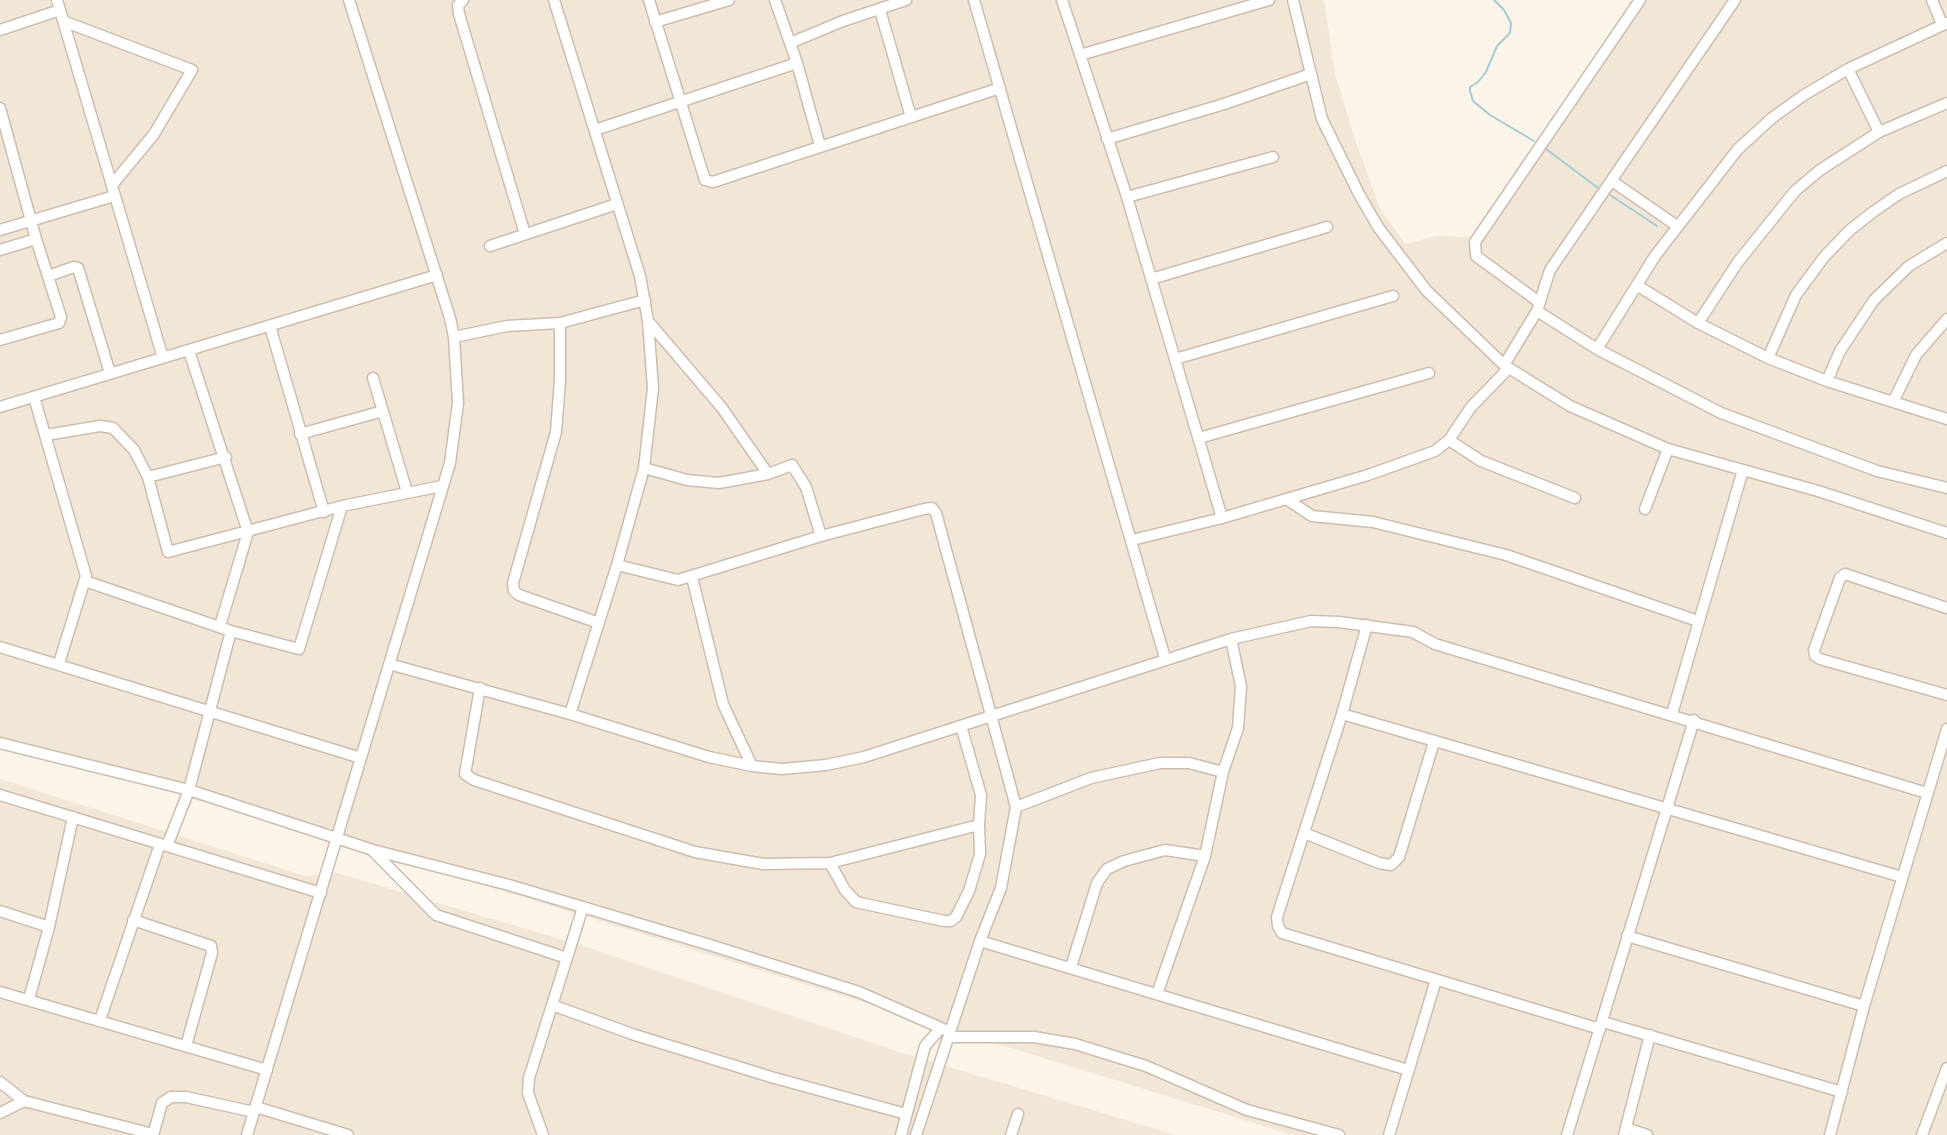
<!DOCTYPE html>
<style>
body{margin:0}
canvas{display:block;background:#fbf4e8}
</style>
<canvas width="1947" height="1135"></canvas>
<script>
const c = document.querySelector('canvas').getContext('2d');
c.lineJoin = 'round';
function fill(path, color) { c.fillStyle = color; c.fill(path, 'evenodd'); }
const poly = rows => new Path2D(rows.map(r => 'M' + r).join(''));
function strokePath(path, color, width, dash) { c.strokeStyle = color; c.lineWidth = width; c.lineCap = dash ? 'butt' : 'round'; c.setLineDash(dash || []); c.stroke(path); }
const residential = poly([
 [0,0,1324,0,1335,74,1354,136,1379,207,1405,244,1436,236,1483,237,1587,69,1637,0,1947,0,1947,1135,1293,1135,354,845,0,743],
 [0,779,305,876,337,873,577,944,899,1052,1176,1135,0,1135]
]);
const stream = poly([
 [1494,0,1504,10,1511,23,1510,33,1497,46,1486,72,1478,82,1470,87,1470,91,1473,101,1490,115,1534,141],
 [1546,149,1598,188],
 [1610,195,1657,226]
]);
const minor = poly([
 [57,0,163,358],
 [463,0,458,5,459,14,525,234],
 [554,0,640,276,648,321,653,388,644,468,617,565,570,714],
 [649,0,705,180,713,182,1000,88],
 [775,0,797,63,820,146],
 [974,0,1165,658],
 [1062,0,1127,197,1222,518,1132,540],
 [1293,0,1322,119,1359,194,1378,227,1426,290,1504,365,1570,406,1668,449,1818,491,1947,533],
 [1932,0,1942,24],
 [880,10,911,117],
 [63,21,192,70,154,134,112,185],
 [655,22,729,0],
 [0,30,60,10],
 [790,43,843,21,906,0],
 [1080,55,1269,0],
 [1848,69,1879,132],
 [0,108,36,239,61,317,59,323,0,340],
 [595,130,797,63],
 [1107,139,1224,104,1311,74],
 [1612,181,1677,226],
 [1127,197,1273,157],
 [0,230,114,196],
 [490,246,617,204],
 [0,250,36,239],
 [48,276,74,267,78,268,110,373],
 [1151,279,1327,227],
 [1638,286,1698,323,1768,358,1827,381,1947,419],
 [1539,302,1476,256,1475,242,1640,0],
 [1537,311,1597,349,1721,413,1877,471,1947,488],
 [648,321,722,408,768,474],
 [560,323,560,380,556,432,513,583,514,591,519,595,599,623],
 [1698,323,1738,262,1795,191,1820,170,1879,132,1947,103],
 [270,326,324,512],
 [454,337,507,326,560,323,645,300],
 [1597,349,1655,256,1738,149,1772,118,1804,95,1848,69,1947,23],
 [189,351,248,532,220,626],
 [1768,358,1796,295,1824,257,1850,230,1873,212,1899,194,1947,171],
 [1175,359,1393,296],
 [1504,365,1537,311,1550,270,1735,0],
 [373,378,407,492],
 [1827,381,1840,351,1874,300,1909,266,1947,243],
 [34,397,86,576,59,663],
 [1893,402,1916,355,1947,319],
 [0,407,437,275],
 [300,434,383,411],
 [46,435,100,426,113,428,134,450,148,477,168,552,342,506,442,486],
 [1199,438,1429,373],
 [1449,440,1481,461,1575,498],
 [644,468,687,480,719,483,768,474,792,465,806,487,821,536],
 [148,477,226,457],
 [1288,500,1312,516,1373,522,1506,555,1698,621],
 [1645,509,1668,449],
 [1222,518,1368,475,1435,451,1449,440,1471,407,1508,369],
 [617,565,678,580,821,536,924,509,932,508,936,513,1016,807,1001,888,980,941,916,1135],
 [692,577,723,704,752,766],
 [85,581,231,631,299,649,342,506],
 [1947,608,1845,574,1840,578,1814,650,1815,656,1820,659,1947,695],
 [1367,625,1342,714,1277,917,1278,926,1282,933,1600,1029],
 [0,647,361,758],
 [389,664,570,714,709,757,752,766,782,769,826,765,864,757,1231,639,1311,621,1339,622,1413,632,1435,644,1927,793],
 [480,688,465,774,474,780,695,852,763,864,830,863,979,825],
 [1342,714,1902,877],
 [1672,714,1743,470],
 [0,743,189,790,373,850,509,885,710,945,859,992,950,1032],
 [0,795,321,893],
 [1016,807,1091,778,1160,763,1189,763,1223,772],
 [1304,833,1379,863,1391,865,1399,857,1434,742],
 [167,846,189,790,231,631],
 [373,851,436,915,567,958],
 [830,863,845,890,856,902,944,921,951,921,956,917,969,891,980,854,979,825,981,795,961,726],
 [0,911,49,927],
 [133,920,211,946,212,953,186,1046],
 [1627,936,1864,1006],
 [980,941,1408,1070],
 [1071,967,1097,883,1107,869,1124,861,1165,850,1205,856],
 [0,992,267,1070],
 [1157,994,1205,856,1223,772,1238,728,1241,686,1231,639],
 [29,999,49,927,73,817],
 [552,1005,635,1035,771,1077,906,1114],
 [100,1020,160,844],
 [1603,1022,1842,1092],
 [949,1037,1034,1037,1075,1044,1146,1066,1247,1110,1339,1135],
 [0,1082,24,1101,153,1134],
 [256,1107,348,1135],
 [0,1113,24,1101],
 [1626,1128,1647,1135],
 [153,1135,162,1103,171,1097,186,1097,254,1112],
 [247,1135,450,463,458,403,454,337,450,318,349,0],
 [543,1135,528,1093,529,1078,583,907],
 [901,1135,925,1046,940,1029],
 [1011,1135,1018,1114],
 [1389,1135,1436,980],
 [1567,1135,1694,720],
 [1624,1135,1650,1035],
 [1830,1135,1864,1006,1947,729],
 [1922,1135,1947,1068]
]);
fill(residential, '#f2e7d7');
strokePath(stream, '#a5cbd4', 2);
strokePath(minor, '#ccbdaf', 13);
strokePath(minor, '#fff', 10);
</script>
